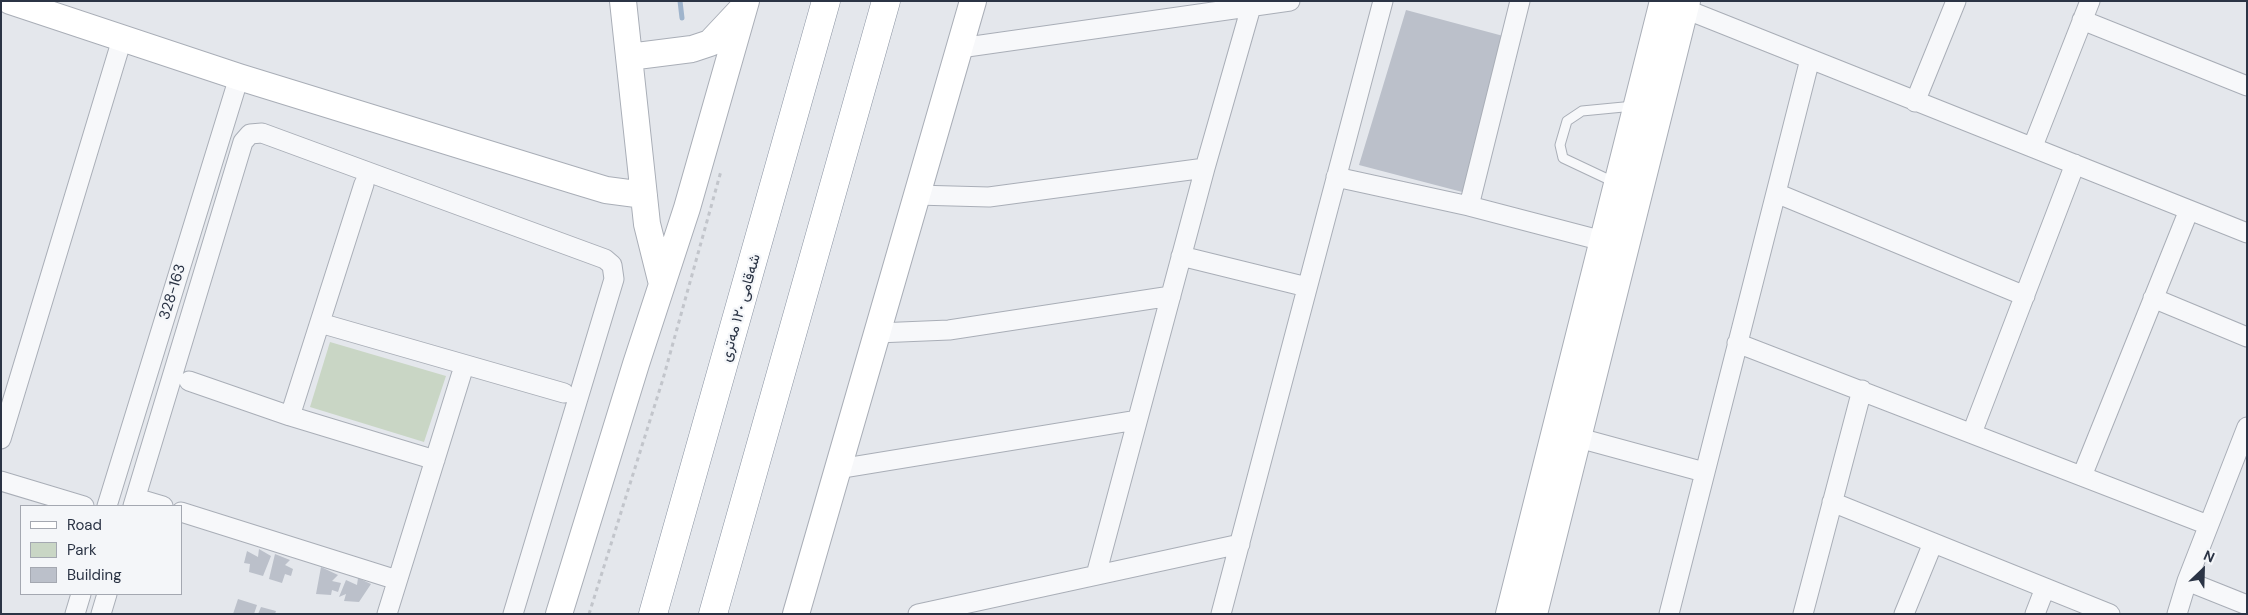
<!DOCTYPE html>
<html>
<head>
<meta charset="utf-8">
<style>
	body { margin:0 }
	#map { position:relative; width:2248px; height:615px; overflow:hidden; background:#e4e7ec; font-family:"DM Sans",sans-serif }
	canvas { display:block }
	.frame { position:absolute; inset:0; border:2px solid #2b3445; pointer-events:none }
	.legend { position:absolute; left:20px; top:505px; width:162px; height:90px; box-sizing:border-box; background:#f4f6f9; border:1px solid #a4a8b1; margin:0; padding:6px 9px; list-style:none; font-size:15px; color:#2b3445 }
	.legend li { display:flex; align-items:center; gap:10px; height:25px }
	.legend b { width:25px; border:1px solid #a4a8b1 }
	.north { position:absolute; left:2178px; top:545px; width:50px; height:50px; -webkit-text-stroke:4px #f4f6f9; paint-order:stroke; rotate:24deg; font-size:14px; font-weight:700; line-height:20px; text-align:center; color:#2b3445 }
	.north::after { content:''; display:block; margin:auto; width:18px; height:22px; background:#2b3445; clip-path:polygon(50% 0,100% 100%,50% 72%,0 100%) }
</style>
</head>
<body>
<div id="map">
<canvas width="2248" height="615"></canvas>
<div class="frame"></div>
<ul class="legend">
<li><b style="height:6px;background:#fff"></b>Road</li>
<li><b style="height:14px;background:#c9d6c5"></b>Park</li>
<li><b style="height:14px;background:#bbc0ca"></b>Building</li>
</ul>
<div class="north">N</div>
</div>
<script>
const context = document.querySelector('canvas').getContext('2d');
context.lineJoin = 'round';
function fill(path, color) { context.fillStyle = color; context.fill(path, 'evenodd'); }
const toPath = rows => new Path2D(rows.map(r => 'M' + r).join(''));
function stroke(path, color, width, dash) { context.strokeStyle = color; context.lineWidth = width; context.lineCap = dash ? 'butt' : 'round'; context.setLineDash(dash || []); context.stroke(path); }
function drawText(font, color, halo, rows, align = 'center') {
  context.font = font + ' "DM Sans",Vazirmatn,sans-serif'; context.lineWidth = 4.5; context.setLineDash([]); context.textBaseline = 'middle'; context.strokeStyle = halo; context.fillStyle = color; for (const [text, x, y, turn = 0] of rows) {
    context.save(); context.translate(x, y); context.rotate((+turn || 0) * Math.PI / 180); context.textAlign = isNaN(turn) ? turn : align; if (halo) context.strokeText(text, 0, 0); context.fillText(text, 0, 0); context.restore();
  }
}
fill(toPath([
	[330,342,446,376,424,442,310,407]
]), '#c9d6c5');
stroke(toPath([
	[680,1,682,18]
]), '#9fb4cc', 5);
fill(toPath([
	[1406,10,1507,37,1466,193,1359,165],
	[259,549,271,556,263,576,249,572,250,564,244,563,247,551,258,557],
	[275,554,290,560,285,565,293,569,291,576,285,574,282,583,269,579],
	[321,567,338,575,332,581,341,583,338,592,332,590,331,595,316,594],
	[358,578,371,584,359,602,344,601,346,594,339,597,346,580,357,585],
	[238,599,257,605,254,614,233,614],
	[261,607,276,611,275,614,258,614]
]), '#bbc0ca');
const lane = toPath([
	[1616,183,1563,158,1560,145,1567,121,1582,111,1634,106]
]);
const street = toPath([
	[1685,9,2247,233],
	[2082,20,2247,86],
	[960,48,1290,1],
	[1915,102,1956,1],
	[2033,146,2090,1],
	[1336,177,1469,206,1603,241],
	[1776,193,2025,296],
	[916,195,989,197,1205,168],
	[1469,206,1520,1],
	[1181,256,1307,287],
	[2153,298,2247,337],
	[320,323,564,393],
	[877,333,949,330,1171,296],
	[1737,343,2208,525],
	[189,381,290,416,435,460],
	[290,416,364,184],
	[1972,433,2075,164],
	[1579,438,1704,472],
	[1,439,122,39],
	[838,469,1137,420],
	[2082,476,2189,210],
	[1,481,84,506],
	[136,498,163,506],
	[1832,502,2110,614],
	[107,506,239,77],
	[133,506,243,142,250,134,262,133,605,259,612,265,614,279,513,614],
	[181,512,397,580],
	[1096,575,1205,168,1251,7],
	[2187,581,2247,605],
	[75,614,81,594],
	[101,614,107,594],
	[387,614,464,366],
	[918,614,1240,544],
	[1221,614,1383,1],
	[1669,614,1810,59],
	[1803,614,1862,390],
	[1904,614,1933,543],
	[2035,614,2045,588],
	[2177,614,2187,581,2247,427]
]);
const secondary = toPath([
	[10,1,239,77,573,180,606,190,644,195],
	[623,1,647,224,662,284],
	[629,57,692,49,710,43,740,11],
	[559,614,636,364,687,208,746,1],
	[796,614,973,1],
	[1509,614,1663,1],
	[1534,614,1687,1]
]);
const highway = toPath([
	[653,614,826,1],
	[713,614,886,1]
]);
stroke(lane, '#a9aeb7', 11);
stroke(street, '#a9aeb7', 21);
stroke(secondary, '#a9aeb7', 28);
stroke(highway, '#8b94a3', 29);
stroke(toPath([
	[589,614,663,379,721,171]
]), '#c2c5cb', 3, [4, 4]);
stroke(lane, '#f7f8fa', 9);
stroke(street, '#f7f8fa', 19);
stroke(secondary, '#fff', 26);
stroke(highway, '#fff', 28);
drawText('15px', '#2b3445', '#f4f6f9', [
	["328-163",173,292,-73],
	["شەقامی ١٢٠ مەتری",741,308,-74]
]);
</script>
</body>
</html>
